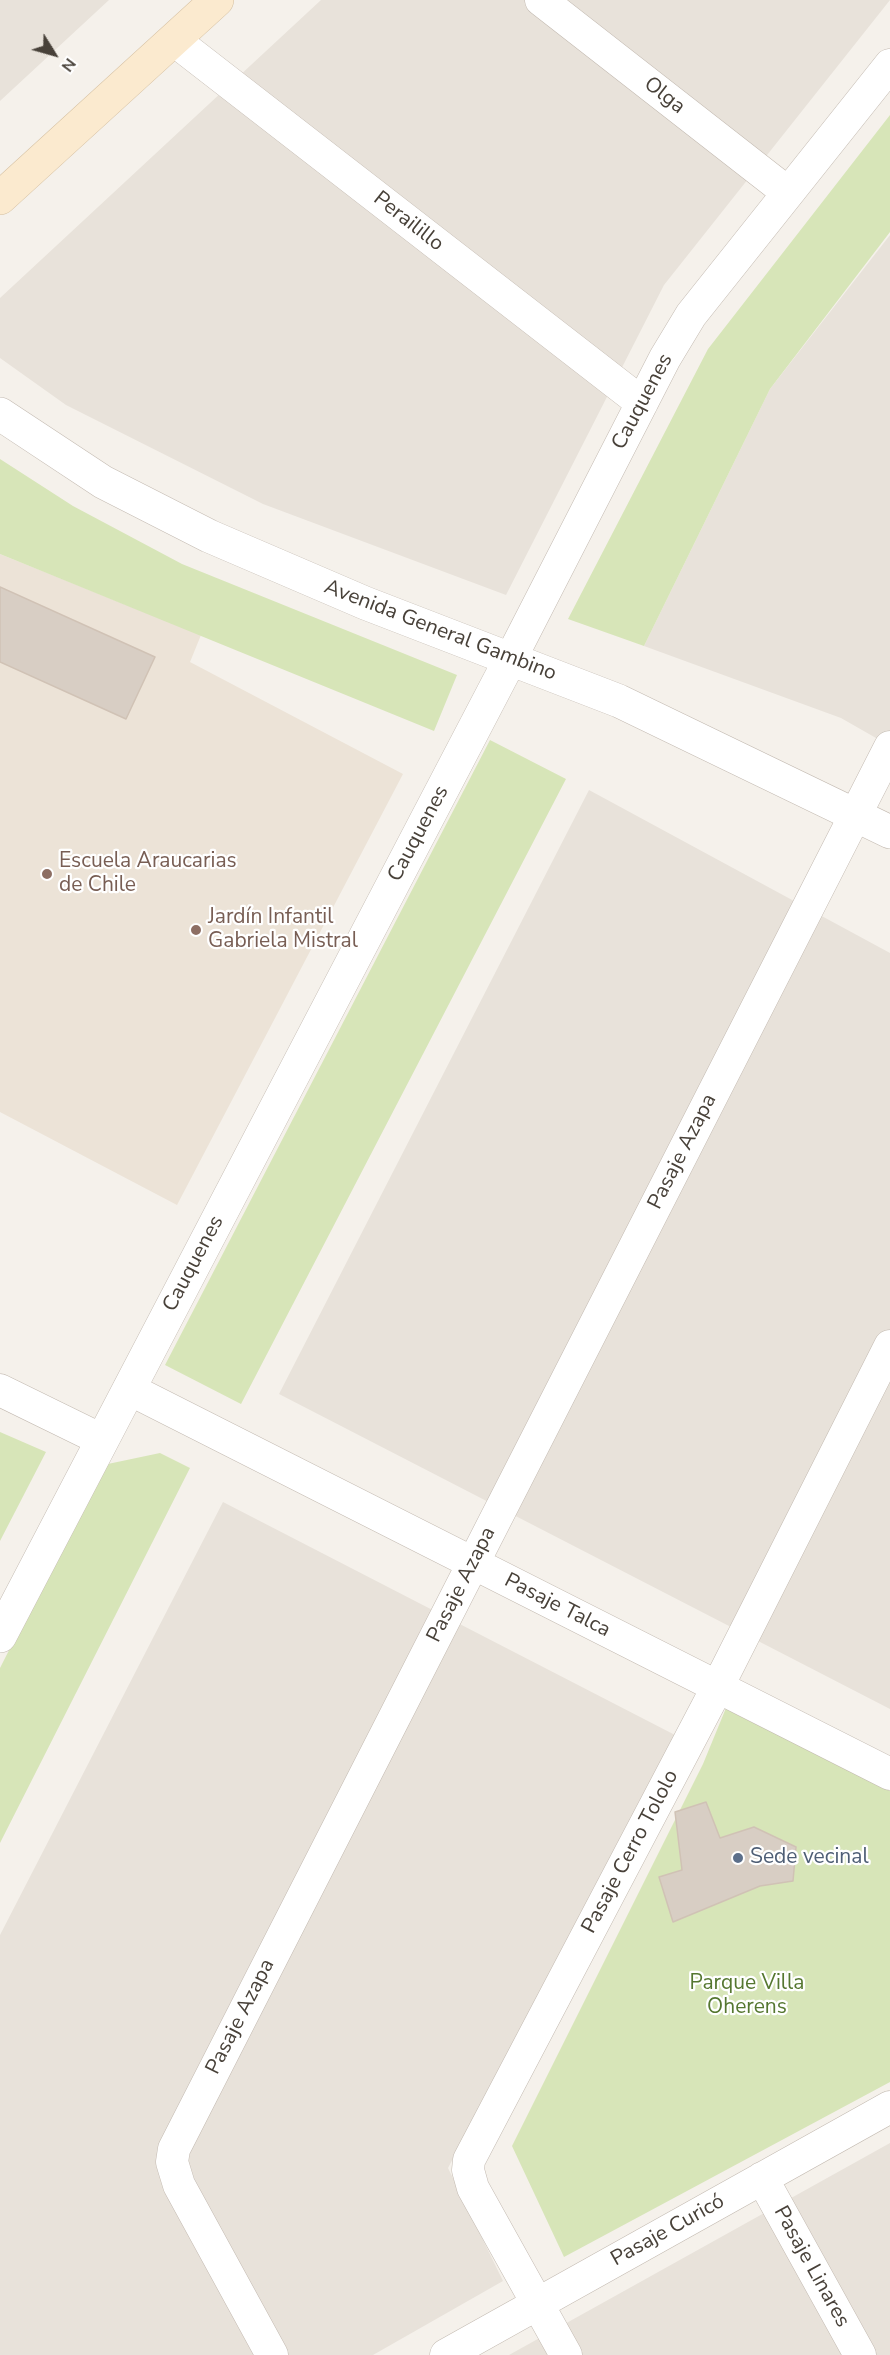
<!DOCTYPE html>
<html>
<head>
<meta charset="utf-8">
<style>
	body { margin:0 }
	#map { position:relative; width:890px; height:2355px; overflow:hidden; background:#f5f1eb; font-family:"Nunito Sans",sans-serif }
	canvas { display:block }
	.north { position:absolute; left:24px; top:24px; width:60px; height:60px; -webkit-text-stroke:4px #fff; paint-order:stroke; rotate:127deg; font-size:16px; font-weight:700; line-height:24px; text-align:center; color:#484139 }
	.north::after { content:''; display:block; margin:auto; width:21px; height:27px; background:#484139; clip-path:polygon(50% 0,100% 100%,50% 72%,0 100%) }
</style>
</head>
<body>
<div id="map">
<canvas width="890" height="2355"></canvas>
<div class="north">N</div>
</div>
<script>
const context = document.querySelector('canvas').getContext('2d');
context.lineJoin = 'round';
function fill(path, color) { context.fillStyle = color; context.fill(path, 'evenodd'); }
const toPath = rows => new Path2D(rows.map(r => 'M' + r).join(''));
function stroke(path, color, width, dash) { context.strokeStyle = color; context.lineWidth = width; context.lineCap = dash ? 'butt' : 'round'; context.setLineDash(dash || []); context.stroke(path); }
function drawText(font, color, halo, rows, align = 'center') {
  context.font = font + ' "Nunito Sans",sans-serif'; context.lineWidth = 4.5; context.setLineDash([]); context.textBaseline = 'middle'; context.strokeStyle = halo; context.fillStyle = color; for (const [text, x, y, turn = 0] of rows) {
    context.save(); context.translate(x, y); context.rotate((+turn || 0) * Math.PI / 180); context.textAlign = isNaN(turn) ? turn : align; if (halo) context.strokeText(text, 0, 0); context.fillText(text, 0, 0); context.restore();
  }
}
fill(toPath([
	[0,0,109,0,0,101],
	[321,0,890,0,664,285,506,595,263,504,66,405,0,358,0,298],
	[890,235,890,746,841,718,644,646,770,389],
	[589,790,890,953,890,1709,279,1394],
	[223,1502,675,1735,448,2168,503,2281,373,2355,0,2355,0,1935],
	[890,2143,890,2355,509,2355]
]), '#e8e2da');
fill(toPath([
	[0,554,201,635,190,662,403,774,177,1205,0,1112]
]), '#ece3d7');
fill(toPath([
	[890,115,890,232,770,389,644,646,568,619,708,349],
	[0,459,73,506,182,564,457,675,434,731,0,554],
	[490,740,566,779,241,1404,165,1365],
	[0,1432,46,1452,0,1541],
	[160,1453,190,1468,0,1843,0,1668,103,1465],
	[726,1708,890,1791,890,2082,564,2257,512,2146,703,1764]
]), '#d7e5b8');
const building = toPath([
	[0,587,155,657,126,719,0,662,0,587],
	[706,1802,720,1838,754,1827,796,1847,793,1881,760,1886,673,1922,659,1877,682,1870,675,1812,706,1802]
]);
fill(building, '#d8cec4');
stroke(building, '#d0c2b5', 1.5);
const minor = toPath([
	[541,0,787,192],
	[174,40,642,403],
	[511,658,665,358,691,315,890,65],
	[129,1389,890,1774],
	[0,1390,102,1440],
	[762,2178,860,2355],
	[272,2355,179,2185,172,2162,174,2149,890,747],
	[446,2355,890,2107],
	[566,2355,473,2188,468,2170,469,2160,717,1688,890,1346]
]);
const tertiary = toPath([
	[0,414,103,482,209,536,365,603,619,701,890,832],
	[0,1636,511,658]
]);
const secondary = toPath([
	[0,198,217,0]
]);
stroke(minor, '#c3bab1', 33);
stroke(tertiary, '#c3bab1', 34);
stroke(secondary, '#d4bfa0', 34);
stroke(minor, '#fff', 32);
stroke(tertiary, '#fff', 33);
stroke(secondary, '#fbeacf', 33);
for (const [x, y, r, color] of [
	[47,874,6,"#8d6e63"],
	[196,930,6,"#8d6e63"],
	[738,1858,6,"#5c6f8a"]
]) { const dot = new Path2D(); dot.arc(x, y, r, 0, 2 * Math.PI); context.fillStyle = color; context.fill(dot); stroke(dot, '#fff', 2); }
drawText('21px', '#484139', '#fff', [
	["Olga",664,96,38],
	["Perailillo",408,222,38],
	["Cauquenes",643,402,-62],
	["Avenida General Gambino",440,631,21],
	["Cauquenes",419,834,-62],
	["Pasaje Azapa",683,1152,-63],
	["Cauquenes",194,1264,-62],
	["Pasaje Azapa",462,1585,-63],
	["Pasaje Talca",557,1606,27],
	["Pasaje Cerro Tololo",631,1852,-62],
	["Pasaje Azapa",241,2017,-63],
	["Pasaje Curicó",668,2231,-29],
	["Pasaje Linares",811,2267,61]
]);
drawText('21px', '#785e54', '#fff', [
	["Escuela Araucarias",59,862],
	["de Chile",59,886],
	["Jardín Infantil",208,918],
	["Gabriela Mistral",208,942]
], 'left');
drawText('21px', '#4e5e75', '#fff', [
	["Sede vecinal",750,1858]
], 'left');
drawText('21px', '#557730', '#fff', [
	["Parque Villa",747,1984],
	["Oherens",747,2008]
]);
</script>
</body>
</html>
